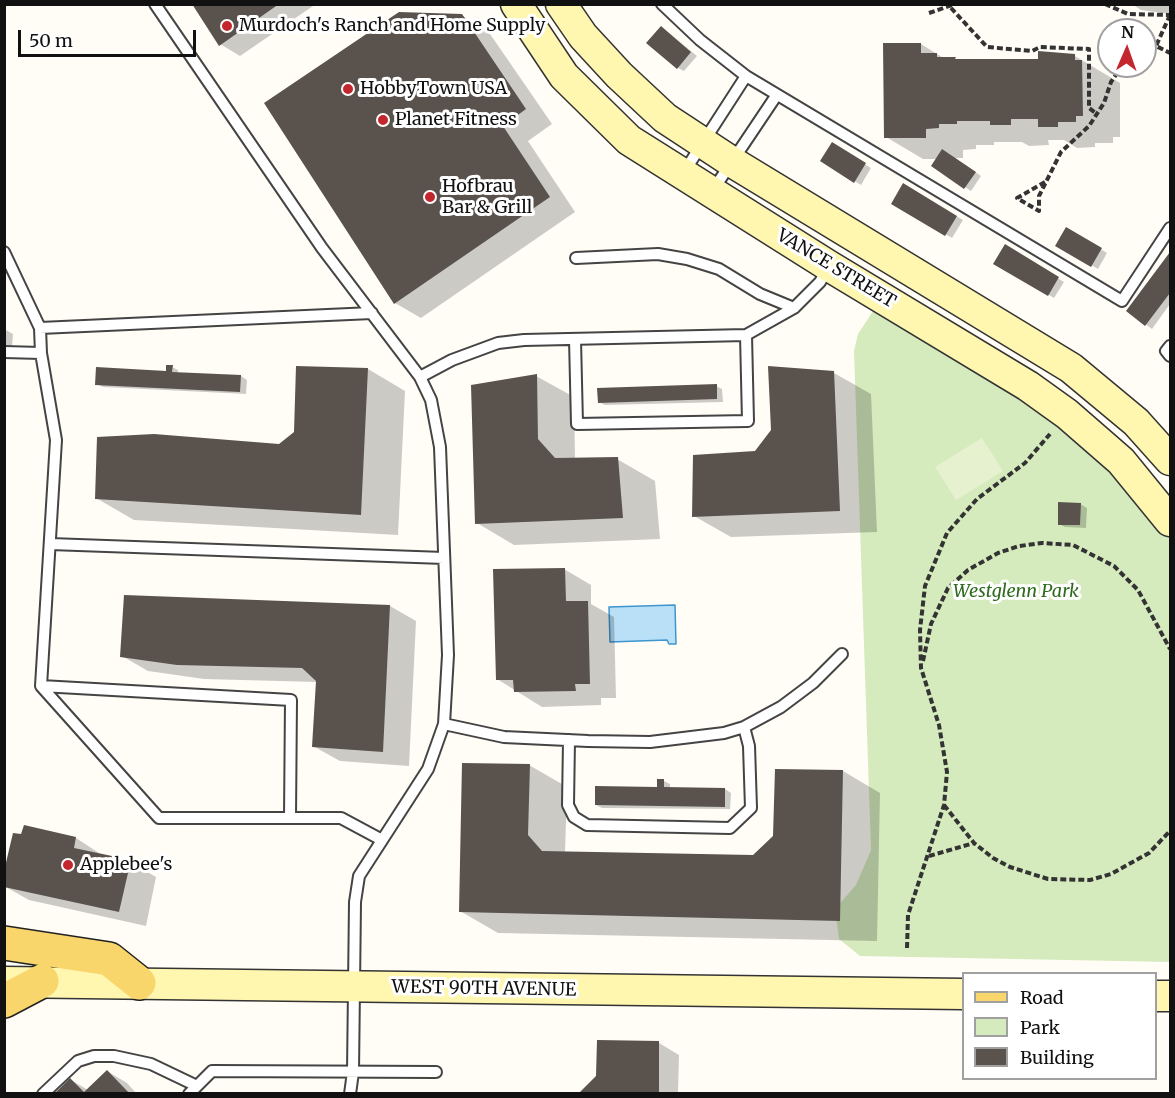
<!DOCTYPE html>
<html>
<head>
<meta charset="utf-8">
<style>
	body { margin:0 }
	#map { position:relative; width:1175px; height:1098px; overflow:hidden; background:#fffdf5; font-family:Merriweather,serif }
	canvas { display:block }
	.frame { position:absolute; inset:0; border:6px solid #111; pointer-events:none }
	.legend { position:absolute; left:962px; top:972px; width:195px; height:108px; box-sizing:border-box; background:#fff; border:2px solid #a0a0a0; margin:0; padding:8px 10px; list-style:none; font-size:18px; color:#111 }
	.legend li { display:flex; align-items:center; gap:12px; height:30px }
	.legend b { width:30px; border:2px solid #a0a0a0 }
	.north { position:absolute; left:1097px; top:18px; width:60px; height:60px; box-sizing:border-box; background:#fff; border:2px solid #a0a0a0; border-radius:50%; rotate:2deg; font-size:16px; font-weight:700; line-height:24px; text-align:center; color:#111 }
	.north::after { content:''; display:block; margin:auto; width:21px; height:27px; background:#c4262e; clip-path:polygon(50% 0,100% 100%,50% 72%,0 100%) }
	.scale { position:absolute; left:18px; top:30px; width:178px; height:27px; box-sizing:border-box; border:3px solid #111; border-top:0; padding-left:8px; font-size:18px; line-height:21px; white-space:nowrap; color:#111; -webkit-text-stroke:4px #fff; paint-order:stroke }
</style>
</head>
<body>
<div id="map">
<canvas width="1175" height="1098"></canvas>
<div class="frame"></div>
<ul class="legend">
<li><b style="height:8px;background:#f9d66b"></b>Road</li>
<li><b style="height:16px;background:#d5ebbd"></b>Park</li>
<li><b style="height:16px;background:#5a524d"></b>Building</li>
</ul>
<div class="north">N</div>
<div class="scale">50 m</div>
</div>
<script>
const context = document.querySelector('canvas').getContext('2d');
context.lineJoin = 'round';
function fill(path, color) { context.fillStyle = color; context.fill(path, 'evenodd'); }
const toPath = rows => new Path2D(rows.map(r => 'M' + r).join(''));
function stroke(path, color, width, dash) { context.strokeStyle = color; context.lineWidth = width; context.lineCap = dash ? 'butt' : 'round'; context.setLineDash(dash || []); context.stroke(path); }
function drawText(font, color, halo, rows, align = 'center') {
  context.font = font + ' Merriweather,serif'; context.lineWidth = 6; context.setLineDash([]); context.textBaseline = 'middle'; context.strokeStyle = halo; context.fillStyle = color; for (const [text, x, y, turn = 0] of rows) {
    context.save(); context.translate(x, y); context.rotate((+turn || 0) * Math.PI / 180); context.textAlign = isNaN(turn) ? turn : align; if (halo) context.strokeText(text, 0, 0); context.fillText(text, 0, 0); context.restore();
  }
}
fill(toPath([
	[875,308,1027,398,1127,484,1170,540,1170,962,860,956,839,939,835,909,856,885,871,850,854,351,858,334]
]), '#d5ebbd');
fill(toPath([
	[982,438,1003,471,956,500,935,467]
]), '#e6f2cf');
const water = toPath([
	[675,605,676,644,669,644,667,640,610,642,609,607,675,605]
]);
fill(water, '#b9e0f7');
stroke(water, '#3f96cf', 1.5);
fill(toPath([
	[193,4,316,4,240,56,220,44],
	[1132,4,1170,4,1170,14,1141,10],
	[461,15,488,31,552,124,528,141,575,212,421,318,395,303],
	[667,32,697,56,684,71,678,68],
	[921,44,942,57,960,61,1040,60,1075,56,1120,83,1120,137,1113,137,1113,143,1095,143,1095,147,1077,148,1064,140,1048,140,1049,145,1029,146,1022,142,994,142,994,145,976,145,976,149,963,150,963,158,955,158,981,176,971,191,933,166,937,159,923,159,886,137],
	[832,144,871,168,861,185,822,161],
	[904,185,963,220,952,238,893,203],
	[1067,229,1107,253,1098,269,1057,245],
	[1005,246,1064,282,1054,298,995,263],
	[1170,255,1170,304,1152,329,1128,311],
	[4,329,13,334,12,347,4,346],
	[172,367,178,370,178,373,241,376,247,380,246,394,103,387,97,384,167,372],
	[368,369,405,391,398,535,134,520,96,498,280,445],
	[834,373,871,394,877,532,731,537,694,516],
	[536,376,574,397,575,459,617,459,655,481,660,539,514,545,477,523],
	[716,386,722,389,723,402,605,405,599,402],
	[1080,504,1087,508,1086,528,1065,527,1059,524],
	[564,569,591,585,591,604,614,617,616,698,601,698,601,705,542,707,497,679],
	[125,597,390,606,416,621,409,766,340,761,313,746,317,682,204,679,148,671,122,656],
	[529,765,567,787,565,853,753,856,843,771,880,793,877,941,498,933,460,911],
	[664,781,670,784,670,789,725,789,731,793,730,809,602,808,596,805,658,788],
	[76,838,102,855,130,862,156,877,146,926,29,900,4,886],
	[659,1043,679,1055,678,1094,580,1094],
	[107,1071,127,1083,137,1094,56,1094,71,1080,88,1090]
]), '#0003');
fill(toPath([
	[192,4,279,4,219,46],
	[399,12,462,14,526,109,503,126,550,197,394,304,264,103],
	[661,26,691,52,677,69,646,43],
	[883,43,921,43,921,53,937,53,937,57,956,57,955,59,1038,59,1038,51,1075,54,1075,60,1082,60,1083,116,1076,116,1076,122,1058,122,1058,127,1038,127,1038,119,1011,119,1011,125,990,125,990,121,957,121,957,124,939,124,939,128,926,129,926,138,884,138],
	[832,142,866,163,854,183,820,161],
	[942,149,976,172,964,189,931,166],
	[903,183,957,216,945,236,891,204],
	[1066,227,1102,248,1091,267,1055,246],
	[1005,244,1059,277,1048,296,993,264],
	[1170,252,1170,293,1145,326,1126,311],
	[166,365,173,365,172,372,241,375,240,392,95,385,96,367,166,371],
	[296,366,368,368,361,515,95,499,97,437,154,434,279,444,294,432],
	[768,366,834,371,840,511,692,517,693,455,755,451,771,430],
	[537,374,538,439,555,458,618,457,623,518,475,524,471,385],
	[717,384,717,399,598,403,597,388],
	[1058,502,1081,503,1080,525,1058,525],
	[565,568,566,601,588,601,590,684,575,684,576,691,514,692,513,680,496,680,493,569],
	[124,595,390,605,383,752,312,747,316,681,302,668,177,665,120,657],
	[462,763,530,764,528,835,542,851,753,855,773,836,775,769,843,770,840,921,459,912],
	[657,779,664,779,664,787,725,788,725,807,595,805,595,786,657,787],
	[24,825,76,837,74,848,131,860,119,912,4,887,4,871,13,833,21,834],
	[597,1040,659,1041,659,1094,578,1094,596,1076],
	[107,1070,130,1094,54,1094,70,1078,84,1092]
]), '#5a524d');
const lane = toPath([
	[155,4,322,248,420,377,431,400,440,447,448,655,444,724,428,769,359,876,355,902,353,1072,350,1094],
	[662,4,700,40,746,76,1122,301,1170,228],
	[684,172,746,76],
	[713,190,776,96],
	[4,252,40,328,41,353,56,440,41,686,159,818,341,818,382,840],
	[576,258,658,254,687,259,719,269,760,294,794,308],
	[40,328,372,313],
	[575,339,577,424,748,421,746,335],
	[1170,346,1166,351,1170,356],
	[4,352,41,353],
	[420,377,452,360,498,343,524,340,746,335,794,308,820,282,828,268],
	[50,544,444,558],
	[41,686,291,700,290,817],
	[444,724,504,737,588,741,650,742,724,733,744,727,781,707,813,683,842,654],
	[569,740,568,805,574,817,587,825,730,828,751,808,749,746,744,727],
	[43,1094,78,1061,94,1056,114,1056,151,1064,197,1086],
	[189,1094,212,1071,436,1072]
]);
const secondary = toPath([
	[516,4,564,76,629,140,829,266,1028,386,1067,414,1121,461,1170,521],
	[561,4,583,36,619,75,665,118,732,162,1071,368,1136,422,1170,460],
	[4,982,964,994],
	[1156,996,1170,996]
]);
const primary = toPath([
	[4,943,109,959,139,983],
	[4,1001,42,981]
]);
stroke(lane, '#444', 14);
stroke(secondary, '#333', 33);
stroke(primary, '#222', 36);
stroke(toPath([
	[1105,4,1128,14,1170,15],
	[951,8,987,47,1032,51,1040,47,1089,49,1089,108,1097,114],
	[929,13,955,4],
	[1170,15,1156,46,1170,53],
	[1145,44,1156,46],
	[1045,182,1017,198,1039,211,1039,196,1061,152,1089,126,1104,103,1111,82,1122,66],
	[923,661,931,624,948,588,968,570,998,553,1019,546,1042,543,1073,545,1114,566,1138,590,1170,649],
	[944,805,974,843,993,858,1010,867,1048,879,1090,880,1111,874,1149,853,1170,831],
	[929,856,974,843],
	[907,948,908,915,944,805,947,772,939,725,921,668,920,630,925,586,947,533,977,499,1025,463,1050,434]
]), '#333', 4, [6, 3]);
stroke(lane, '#fff', 10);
stroke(secondary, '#fff6b0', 30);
stroke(primary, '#f9d66b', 33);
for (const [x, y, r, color] of [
	[227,26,6,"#c4262e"],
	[348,89,6,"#c4262e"],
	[383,120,6,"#c4262e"],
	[430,197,6,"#c4262e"],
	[68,865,6,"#c4262e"]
]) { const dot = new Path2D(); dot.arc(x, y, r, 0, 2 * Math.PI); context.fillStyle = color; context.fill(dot); stroke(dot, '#fff', 2); }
drawText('18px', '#111', '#fff', [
	["Murdoch's Ranch and Home Supply",239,26],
	["HobbyTown USA",360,89],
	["Planet Fitness",395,120],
	["Hofbrau",442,187],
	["Bar & Grill",442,208],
	["Applebee's",80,865]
], 'left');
drawText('18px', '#111', '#fff', [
	["VANCE STREET",836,269,31],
	["WEST 90TH AVENUE",484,989,1]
]);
drawText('italic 18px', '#2f6b1f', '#fff', [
	["Westglenn Park",1016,592]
]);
</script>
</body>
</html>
